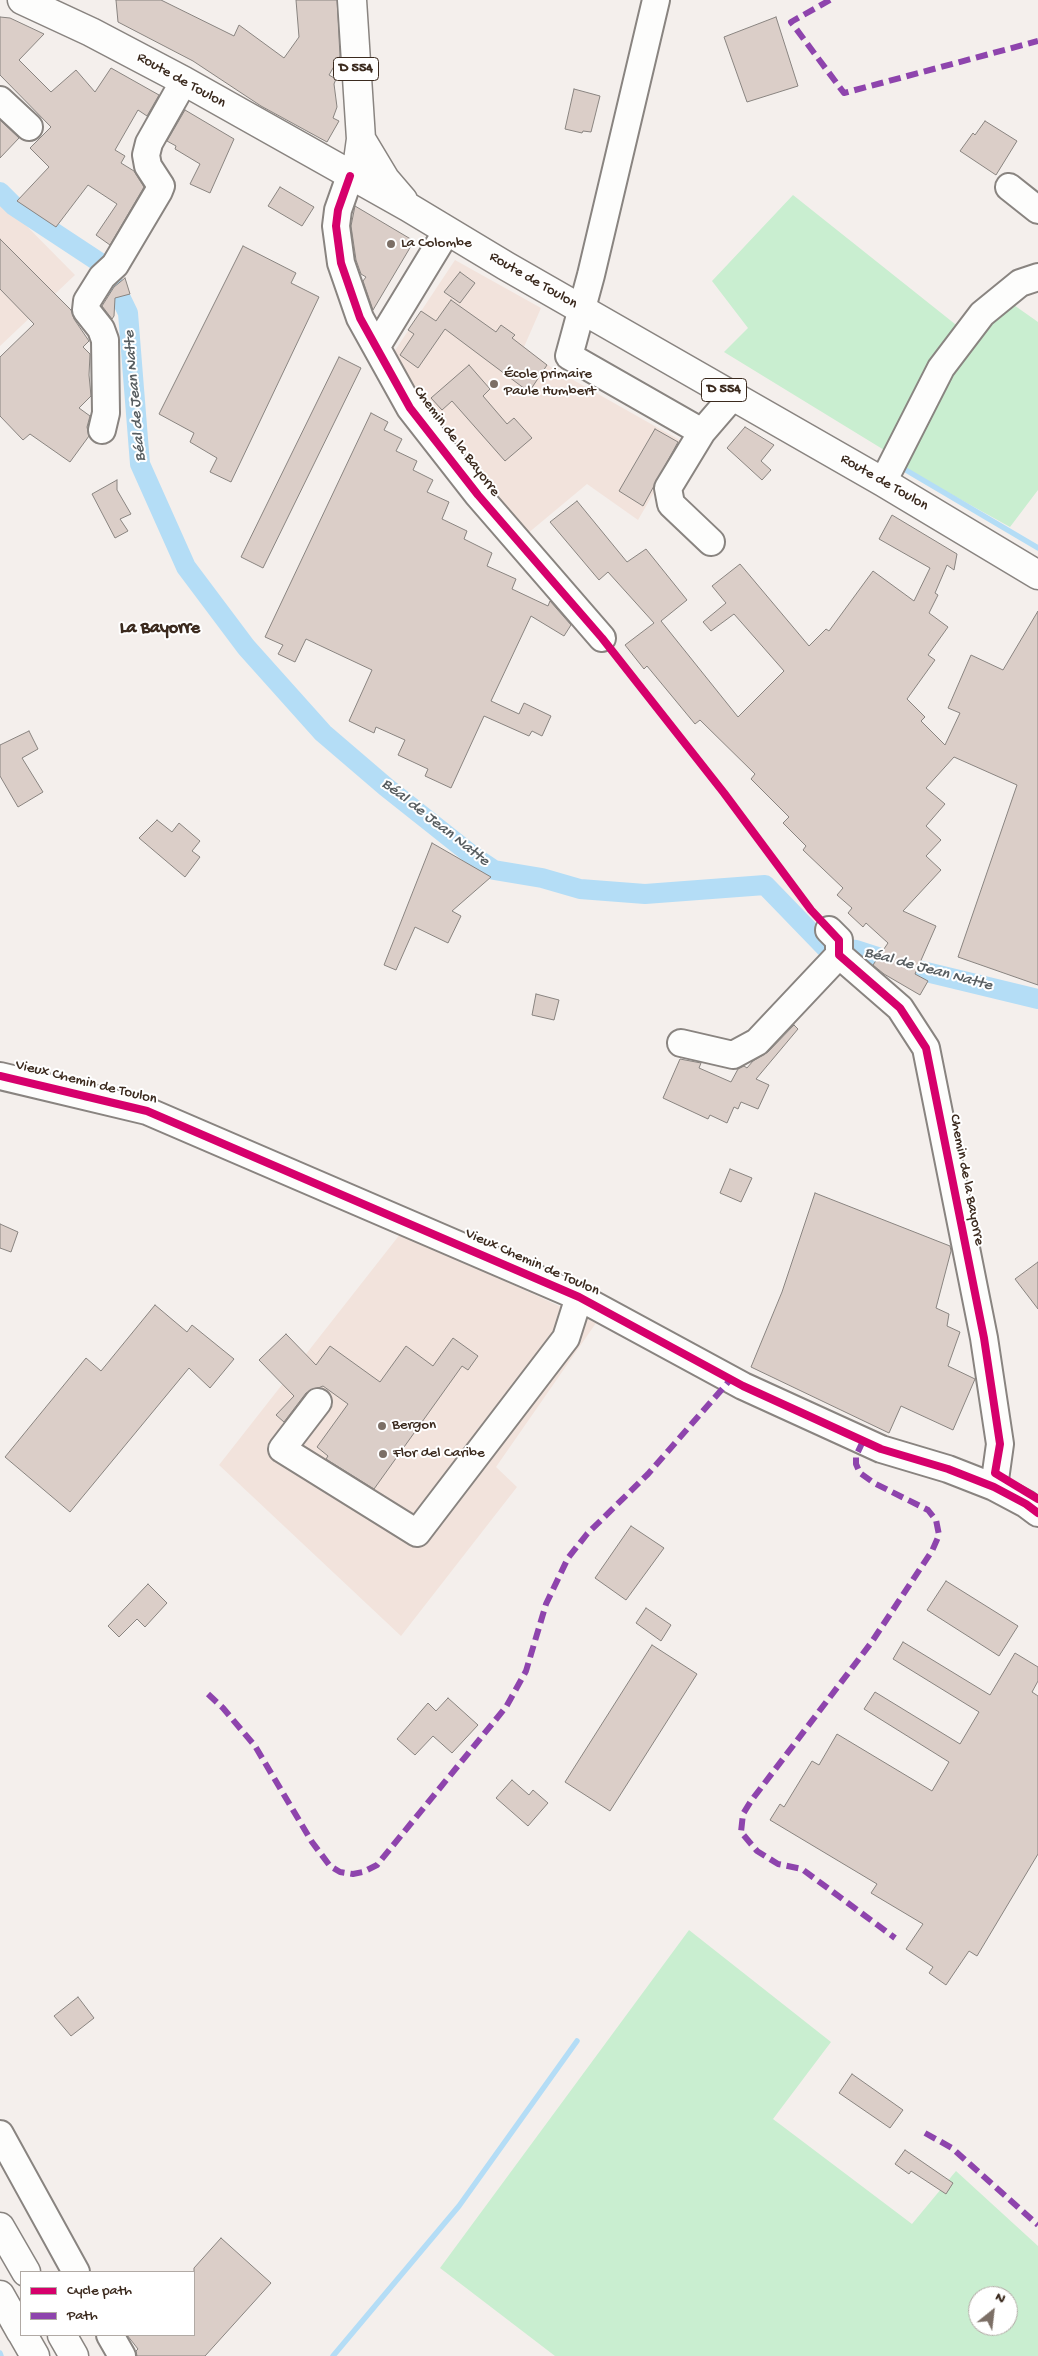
<!DOCTYPE html>
<html>
<head>
<meta charset="utf-8">
<style>
	body { margin:0 }
	#map { position:relative; width:1038px; height:2356px; overflow:hidden; background:#f4efec; font-family:"Gochi Hand",sans-serif }
	canvas { display:block }
	.legend { position:absolute; left:20px; top:2271px; width:175px; height:65px; box-sizing:border-box; background:#fff; border:1px solid #b1aaa5; margin:0; padding:6px 9px; list-style:none; font-size:15px; color:#3b2a1e }
	.legend li { display:flex; align-items:center; gap:10px; height:25px }
	.legend b { width:25px; border:1px solid #b1aaa5 }
	.north { position:absolute; left:968px; top:2286px; width:50px; height:50px; box-sizing:border-box; background:#fff; border:1px solid #b1aaa5; border-radius:50%; rotate:29deg; font-size:14px; font-weight:700; line-height:20px; text-align:center; color:#3b2a1e }
	.north::after { content:''; display:block; margin:auto; width:18px; height:22px; background:#7c6f66; clip-path:polygon(50% 0,100% 100%,50% 72%,0 100%) }
</style>
</head>
<body>
<div id="map">
<canvas width="1038" height="2356"></canvas>
<ul class="legend">
<li><b style="height:6px;background:#d6006c"></b>Cycle path</li>
<li><b style="height:6px;background:#8e44ad"></b>Path</li>
</ul>
<div class="north">N</div>
</div>
<script>
const context = document.querySelector('canvas').getContext('2d');
context.lineJoin = 'round';
function fill(path, color) { context.fillStyle = color; context.fill(path, 'evenodd'); }
const toPath = rows => new Path2D(rows.map(r => 'M' + r).join(''));
function stroke(path, color, width, dash) { context.strokeStyle = color; context.lineWidth = width; context.lineCap = dash ? 'butt' : 'round'; context.setLineDash(dash || []); context.stroke(path); }
function drawText(font, color, halo, rows, align = 'center') {
  context.font = font + ' "Gochi Hand",sans-serif'; context.lineWidth = 4; context.setLineDash([]); context.textBaseline = 'middle'; context.strokeStyle = halo; context.fillStyle = color; for (const [text, x, y, turn = 0] of rows) {
    context.save(); context.translate(x, y); context.rotate((+turn || 0) * Math.PI / 180); context.textAlign = isNaN(turn) ? turn : align; if (halo) context.strokeText(text, 0, 0); context.fillText(text, 0, 0); context.restore();
  }
}
fill(toPath([
	[0,199,75,275,0,346],
	[455,260,541,308,524,347,552,368,683,442,638,520,587,484,527,534,429,418,392,355],
	[401,1233,596,1323,496,1467,517,1487,401,1636,219,1465]
]), '#f2e3dc');
fill(toPath([
	[793,195,960,328,889,453,724,352,748,328,712,281],
	[1011,303,1038,322,1038,490,1010,527,902,467,934,392,960,367,980,333],
	[689,1930,831,2042,773,2119,912,2224,956,2171,1038,2246,1038,2356,555,2356,440,2268],
	[978,2296,1008,2296,1008,2326,978,2326]
]), '#c9eed0');
stroke(toPath([
	[899,466,1038,548],
	[0,2353,1,2356],
	[333,2356,459,2206,577,2041]
]), '#b4ddf6', 5.5);
stroke(toPath([
	[0,192,14,206,102,264],
	[115,286,128,313,140,464,186,567,246,647,323,733,386,787,473,856,494,870,542,878,580,889,645,894,765,885,825,947,856,950,918,970,1038,999]
]), '#b4ddf6', 20);
const building = toPath([
	[116,0,161,0,234,36,239,25,284,58,299,37,296,0,337,0,340,56,329,75,336,79,334,84,337,107,333,118,339,121,327,142,261,106,193,61,118,22,116,0],
	[0,17,10,18,44,34,19,60,51,92,76,70,95,92,111,68,159,95,147,116,138,110,115,150,125,156,121,163,134,171,144,187,110,245,96,235,117,204,88,185,56,227,17,201,49,167,30,148,51,127,0,75,0,17],
	[776,17,798,86,747,102,724,37,776,17],
	[574,89,600,96,591,132,583,131,582,133,565,129,574,89],
	[185,110,234,139,210,193,190,184,200,164,175,149,176,146,167,141,185,110],
	[0,120,19,138,0,158,0,120],
	[985,121,1017,141,996,175,960,151,973,133,975,135,985,121],
	[280,187,314,207,302,226,268,206,280,187],
	[355,206,414,241,373,310,363,281,366,277,361,274,356,260,351,226,355,206],
	[0,239,71,310,74,319,89,341,83,347,90,354,89,375,91,396,79,408,90,416,87,427,89,436,70,462,30,434,23,440,0,416,0,357,34,324,0,289,0,239],
	[243,246,296,273,291,283,319,297,231,482,210,472,217,458,190,442,194,433,159,414,243,246],
	[460,272,475,283,460,303,444,292,460,272],
	[125,278,130,294,115,298,114,316,112,319,102,306,114,287,125,278],
	[451,300,496,332,501,325,515,335,512,338,547,365,529,392,445,329,418,368,400,355,414,334,408,330,421,311,436,321,451,300],
	[339,357,361,368,263,568,241,557,339,357],
	[469,365,490,389,483,396,507,424,514,418,532,438,505,461,452,401,442,410,431,398,469,365],
	[371,413,388,422,384,430,402,439,396,451,417,461,413,470,433,480,427,492,449,502,442,519,467,531,464,539,492,553,487,566,516,579,512,589,548,606,550,601,571,625,564,636,531,616,491,701,519,714,524,703,551,716,542,736,532,731,529,736,484,716,451,788,425,776,428,769,398,755,405,740,376,727,374,733,349,721,372,670,306,639,295,662,278,654,283,645,265,637,371,413],
	[745,427,774,445,761,461,771,470,762,480,727,448,745,427],
	[655,429,678,442,643,506,619,491,655,429],
	[117,480,117,490,131,514,120,519,128,531,115,538,92,494,117,480],
	[577,501,627,562,646,549,687,600,661,621,738,717,784,671,734,614,711,631,703,622,726,603,712,586,740,564,809,646,826,629,829,631,873,571,914,601,930,568,879,539,892,515,957,554,954,570,947,565,935,593,938,595,929,613,948,627,928,655,935,660,907,699,925,717,921,721,945,745,960,713,948,708,971,655,1003,670,1038,611,1038,985,958,957,1017,785,954,757,926,788,945,804,926,826,941,840,926,856,941,870,903,911,936,926,915,974,928,981,920,995,884,974,873,965,888,943,866,923,863,927,848,913,852,908,837,895,843,888,803,850,806,846,783,823,789,817,751,779,755,774,700,720,695,724,647,666,644,669,625,645,654,623,608,572,599,580,550,522,577,501],
	[29,731,38,749,22,758,43,792,18,807,0,776,0,745,29,731],
	[157,820,172,832,179,823,200,841,192,851,200,857,185,877,139,838,157,820],
	[432,843,491,877,452,911,461,916,448,943,415,927,396,970,384,965,432,843],
	[536,994,559,1000,554,1020,532,1015,536,994],
	[794,1025,798,1029,756,1079,769,1085,758,1109,741,1102,738,1109,734,1107,727,1123,710,1115,708,1119,663,1098,680,1059,701,1063,699,1068,731,1082,738,1069,744,1066,747,1068,753,1061,768,1052,794,1025],
	[730,1169,752,1178,741,1202,720,1193,730,1169],
	[815,1193,950,1246,951,1251,936,1308,949,1314,947,1326,960,1332,948,1366,975,1379,953,1430,901,1406,889,1433,751,1367,782,1292,815,1193],
	[0,1224,18,1232,11,1252,0,1248,0,1224],
	[1038,1262,1038,1309,1015,1279,1038,1262],
	[155,1305,187,1332,192,1325,234,1359,210,1388,189,1368,70,1512,5,1457,86,1358,101,1371,155,1305],
	[286,1334,316,1365,330,1346,380,1382,406,1346,433,1366,453,1338,478,1356,468,1370,462,1366,374,1489,326,1459,328,1456,317,1447,348,1404,323,1386,306,1393,284,1422,276,1415,294,1396,259,1360,286,1334],
	[631,1526,664,1548,626,1600,595,1578,631,1526],
	[946,1581,1018,1626,999,1656,927,1610,946,1581],
	[148,1584,167,1603,145,1627,137,1619,119,1637,108,1626,148,1584],
	[646,1608,671,1625,661,1641,636,1623,646,1608],
	[903,1642,990,1695,1015,1653,1038,1667,1038,1681,1032,1692,1038,1696,1038,1854,977,1956,969,1951,946,1985,929,1973,933,1967,906,1949,923,1924,871,1893,877,1884,770,1820,780,1804,784,1807,812,1761,819,1765,837,1734,932,1791,949,1762,864,1709,875,1692,960,1744,979,1712,893,1659,903,1642],
	[652,1645,697,1674,610,1811,565,1782,652,1645],
	[448,1698,478,1725,452,1753,433,1736,415,1755,397,1739,428,1703,436,1711,448,1698],
	[512,1780,529,1795,533,1790,548,1803,528,1826,496,1798,512,1780],
	[78,1997,94,2018,71,2036,54,2016,78,1997],
	[852,2074,903,2110,890,2128,839,2093,852,2074],
	[905,2150,953,2183,946,2194,911,2171,909,2174,895,2164,905,2150],
	[221,2238,271,2283,205,2356,137,2356,136,2351,138,2349,127,2335,194,2335,194,2268,221,2238]
]);
fill(building, '#dbcec8');
stroke(building, '#898480', 1);
const minor = toPath([
	[656,0,591,275,569,356,702,432],
	[0,100,29,127],
	[350,176,338,210,336,226,341,263,360,318,410,408,478,495,602,638],
	[1009,187,1038,210],
	[377,346,447,231],
	[102,430,106,413,105,340,101,329,86,310,87,301,102,277,115,265,159,191,161,186,148,166,146,155,149,143,184,81],
	[883,482,941,368,982,314,1020,283,1038,277],
	[711,542,671,504,668,488,702,432,733,396],
	[829,930,839,940,839,955,900,1008,926,1048,984,1338,1000,1444,994,1487],
	[681,1043,733,1055,757,1042,839,955],
	[0,1076,147,1111,579,1297,743,1386,881,1449,948,1469,994,1487,1026,1504,1038,1513],
	[318,1402,282,1449,417,1533,566,1338,579,1297],
	[0,2134,76,2272],
	[110,2335,122,2356]
]);
const major = toPath([
	[22,0,91,32,184,81,408,207,506,266,883,482,1038,575],
	[361,139,385,179,403,200],
	[350,176,358,161,361,139,352,0]
]);
const highway = toPath([
	[0,2227,26,2272],
	[0,2295,21,2332],
	[23,2335,35,2356],
	[62,2335,74,2356]
]);
stroke(minor, '#898480', 30);
stroke(major, '#898480', 31);
stroke(highway, '#898480', 31);
stroke(minor, '#fdfdfc', 26);
stroke(major, '#fdfdfc', 28);
stroke(highway, '#fdfdfc', 28);
stroke(toPath([
	[830,0,791,22,844,93,1038,41],
	[863,1441,856,1456,856,1464,860,1473,874,1483,928,1510,936,1520,939,1535,932,1551,871,1643,751,1801,743,1814,741,1832,757,1851,778,1864,802,1869,895,1938],
	[208,1694,223,1708,255,1746,312,1842,330,1866,340,1872,353,1874,363,1872,377,1865,506,1707,526,1671,546,1604,568,1558,587,1534,648,1474,730,1380],
	[925,2133,952,2148,1038,2225]
]), '#8e44ad', 6, [12, 6]);
stroke(toPath([
	[350,176,338,210,336,226,341,263,360,318,410,408,478,495,602,638,724,793,811,910,839,940,839,955,900,1008,926,1048,984,1338,1000,1444,995,1473,1038,1499],
	[0,1076,147,1111,579,1297,743,1386,881,1449,948,1469,994,1487,1026,1504,1038,1513]
]), '#d6006c', 8);
for (const [x, y, r, color] of [
	[391,244,5,"#7c6f66"],
	[494,384,5,"#7c6f66"],
	[382,1426,5,"#7c6f66"],
	[383,1454,5,"#7c6f66"]
]) { const dot = new Path2D(); dot.arc(x, y, r, 0, 2 * Math.PI); context.fillStyle = color; context.fill(dot); stroke(dot, '#fff', 2); }
for (const [x, y, w] of [
	[356,69,45],
	[724,390,45]
]) { const box = new Path2D(); box.roundRect(x - w / 2, y - 11.5, w, 23, 4); context.fillStyle = '#fff'; context.fill(box); stroke(box, '#3b2a1e', 1); }
drawText('bold 14px', '#3b2a1e', null, [
	["D 554",356,69],
	["D 554",724,390]
]);
drawText('15px', '#3b2a1e', '#fff', [
	["Route de Toulon",181,81,29],
	["Route de Toulon",533,281,30],
	["Chemin de la Bayorre",456,442,53],
	["Route de Toulon",884,483,30],
	["Vieux Chemin de Toulon",86,1083,14],
	["Chemin de la Bayorre",966,1180,79],
	["Vieux Chemin de Toulon",532,1263,24]
]);
drawText('15px', '#3b2a1e', '#fff', [
	["La Colombe",401,244],
	["École primaire",504,375],
	["Paule Humbert",504,392],
	["Bergon",392,1426],
	["Flor del Caribe",393,1454]
], 'left');
drawText('italic 16px', '#575d60', '#fff', [
	["Béal de Jean Natte",136,396,-95],
	["Béal de Jean Natte",435,823,38],
	["Béal de Jean Natte",928,970,15]
]);
drawText('bold 18px', '#3b2a1e', '#fff', [
	["La Bayorre",160,629]
]);
</script>
</body>
</html>
